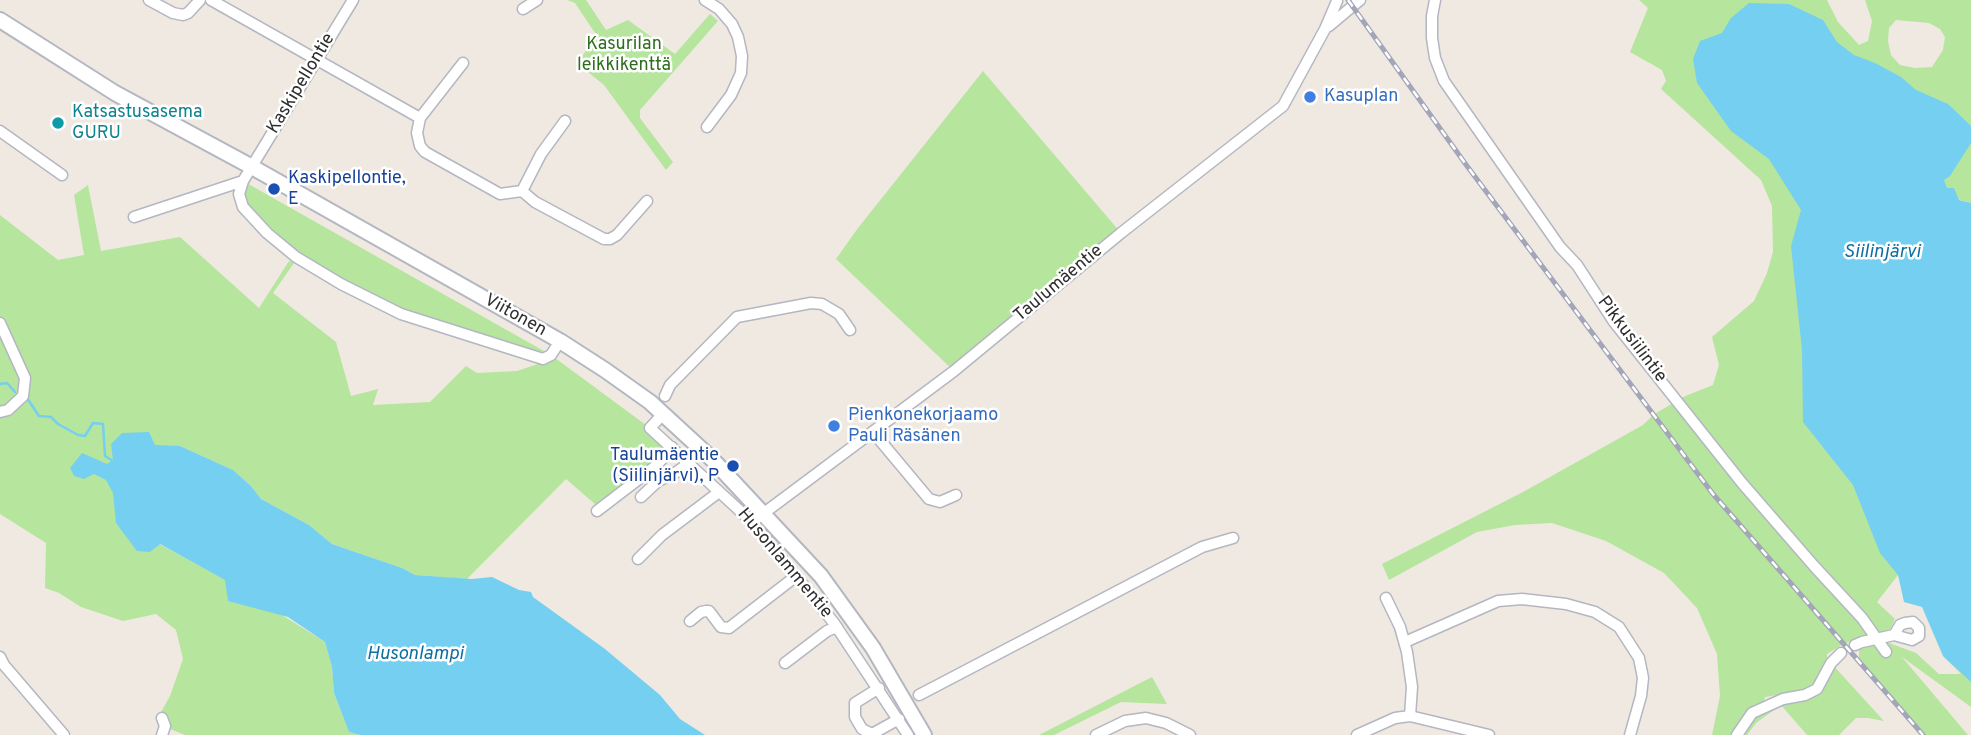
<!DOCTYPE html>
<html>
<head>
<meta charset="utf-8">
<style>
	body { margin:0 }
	canvas { display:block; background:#efe9e1 }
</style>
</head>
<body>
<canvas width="1971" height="735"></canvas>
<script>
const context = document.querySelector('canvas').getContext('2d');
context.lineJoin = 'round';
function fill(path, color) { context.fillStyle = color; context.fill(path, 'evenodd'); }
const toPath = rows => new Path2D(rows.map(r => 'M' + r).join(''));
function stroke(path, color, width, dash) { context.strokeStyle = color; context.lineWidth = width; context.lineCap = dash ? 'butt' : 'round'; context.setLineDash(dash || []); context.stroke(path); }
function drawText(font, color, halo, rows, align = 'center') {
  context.font = font + ' Overpass,sans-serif'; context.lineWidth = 5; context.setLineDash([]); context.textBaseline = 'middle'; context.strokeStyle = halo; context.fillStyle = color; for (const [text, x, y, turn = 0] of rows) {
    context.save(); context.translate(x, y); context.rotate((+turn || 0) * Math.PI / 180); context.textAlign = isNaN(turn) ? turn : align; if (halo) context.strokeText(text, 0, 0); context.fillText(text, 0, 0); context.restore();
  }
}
fill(toPath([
	[567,0,586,0,606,30,628,20,675,54,710,14,718,21,640,110,640,118,673,162,666,170,604,85,577,63,597,36,575,3],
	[1639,0,1827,0,1838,22,1859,45,1868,41,1872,21,1865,0,1971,0,1971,203,1940,194,1930,587,1898,575,1877,602,1895,619,1890,629,1843,644,1827,654,1827,665,1814,685,1802,691,1765,697,1763,707,1817,689,1831,663,1884,721,1868,718,1856,718,1839,735,1807,735,1781,705,1756,723,1747,735,1712,735,1720,696,1717,654,1697,608,1664,573,1606,541,1552,523,1515,525,1477,532,1389,580,1382,564,1523,492,1643,425,1653,415,1683,397,1713,385,1719,365,1712,337,1754,301,1767,273,1773,252,1772,206,1761,180,1661,89,1666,81,1662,70,1630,52,1648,8],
	[1896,20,1929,23,1940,29,1945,37,1943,50,1932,67,1915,68,1900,65,1891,55,1888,41,1889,28],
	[983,71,1121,233,954,371,836,259,858,228],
	[243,181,551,355,650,428,672,447,673,458,603,511,566,479,467,579,415,575,402,568,332,544,309,525,261,499,251,486,233,470,180,446,150,552,159,544,226,580,325,642,332,667,334,693,349,732,360,735,185,735,160,725,156,721,170,696,183,659,176,630,156,614,123,621,81,607,59,593,45,588,46,543,0,514,0,215,58,260,84,255,74,195,88,185,101,251,180,237,259,308,289,261,294,263,273,293,336,342,351,396,378,389,373,405,430,402,466,366,477,373,517,371,538,364,543,360,401,314,312,268,243,207],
	[1884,641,1916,653,1939,674,1961,674,1943,656,1962,644,1971,642,1971,707,1902,657,1968,735,1922,735,1859,662,1859,650],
	[1152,677,1167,704,1121,702,1054,735,1039,735]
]), '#b6e59e');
fill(toPath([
	[1749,3,1789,4,1823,20,1837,42,1854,55,1875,63,1901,77,1916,90,1948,104,1971,126,1971,143,1950,176,1944,180,1947,188,1954,188,1959,200,1971,203,1971,682,1943,656,1922,607,1904,602,1898,575,1880,553,1853,485,1803,422,1802,350,1791,246,1801,210,1769,159,1731,131,1697,83,1693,59,1700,41,1722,33,1731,18],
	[149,432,155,445,180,446,233,470,251,486,261,499,309,525,332,544,402,568,415,575,472,579,492,577,519,590,531,592,533,597,605,649,660,695,680,719,705,735,360,735,349,732,334,693,332,667,325,642,288,617,228,601,225,580,160,544,150,552,137,551,116,523,113,493,106,480,94,474,84,479,74,476,70,468,82,453,107,464,113,460,111,444,122,433]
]), '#75cff0');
stroke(toPath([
	[0,384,7,383,15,392],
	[27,398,39,416,51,417,58,424,78,435,85,436,93,423,103,424,105,456,113,461]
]), '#75cff0', 2.5);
const street = toPath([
	[149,0,173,13,183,15,188,13,200,0],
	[211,0,420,118,417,133,420,146,425,152,500,194,522,191,541,154,565,121],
	[353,0,243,181,239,194,243,207,267,233,296,257,341,284,401,314,543,359,551,355,560,341],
	[705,0,719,9,732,24,738,37,742,56,741,73,731,95,707,127],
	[1435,0,1432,16,1432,38,1435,58,1444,81,1560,247,1577,265,1614,322,1742,483,1814,566,1862,618,1886,652],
	[523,9,537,0],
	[1329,26,1360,0],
	[420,118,463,63],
	[0,131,62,175],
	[522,191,535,202,604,239,610,239,617,235,647,201],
	[134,217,243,181],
	[0,323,25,378,23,396,8,410,0,412],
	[665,396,670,385,737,317,811,303,822,304,839,314,850,330],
	[663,414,650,428,752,522,834,623,908,735],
	[873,432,929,499,940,502,956,495],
	[641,497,658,481,675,473,689,463],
	[597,511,657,465,672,447],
	[752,522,954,371,1121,233,1283,106,1325,29,1337,1],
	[638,559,662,535,719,492],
	[1386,598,1400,627,1407,652,1412,687,1410,716],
	[690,621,701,612,706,611,709,611,721,627,729,628,795,577],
	[1405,642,1498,601,1522,599,1566,604,1595,612,1619,627,1639,658,1643,678,1641,696,1630,735],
	[1855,645,1862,642,1894,635,1912,640,1919,636,1919,628,1913,622,1905,623,1900,625,1894,635],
	[0,657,4,665,64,735],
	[785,663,827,631,837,627],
	[879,688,855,703,855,717,862,729,872,734,899,719],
	[919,695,1202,547,1233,538],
	[162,735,165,726,162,718],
	[1096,735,1125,721,1146,718,1166,723,1190,735],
	[1357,735,1395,718,1410,716,1489,735],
	[1737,735,1752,713,1783,699,1805,695,1817,689,1831,663,1841,653]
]);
const secondary = toPath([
	[0,20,115,93,252,167,560,341,605,370,650,402,712,459,821,576,873,648,924,735]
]);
stroke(street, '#b4b7c1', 13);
stroke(secondary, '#b4b7c1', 18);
stroke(street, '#fff', 10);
stroke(secondary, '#fff', 14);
const rail = toPath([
	[1348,0,1467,166,1713,494,1923,735]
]);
stroke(rail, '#a3a6b8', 5);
stroke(rail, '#fff', 2.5, [8]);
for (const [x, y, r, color] of [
	[1310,97,7,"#3f7fe0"],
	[58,123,7,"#0f9aa8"],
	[274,189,7,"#1a4fb4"],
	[834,426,7,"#3f7fe0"],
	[733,466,7,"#1a4fb4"]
]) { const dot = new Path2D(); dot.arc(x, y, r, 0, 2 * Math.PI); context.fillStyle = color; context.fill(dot); stroke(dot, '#fff', 2.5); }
drawText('18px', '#2c6e1b', '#fff', [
	["Kasurilan",624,45],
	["leikkikenttä",624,66]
]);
drawText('18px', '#2e2e2e', '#fff', [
	["Kaskipellontie",302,84,-59],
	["Taulumäentie",1059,284,-40],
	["Viitonen",515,316,29],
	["Pikkusiilintie",1631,340,53],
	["Husonlammentie",784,564,50]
]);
drawText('18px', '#366cbe', '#fff', [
	["Kasuplan",1324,97],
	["Pienkonekorjaamo",848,416],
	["Pauli Räsänen",848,437]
], 'left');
drawText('18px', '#0d838f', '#fff', [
	["Katsastusasema",72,113],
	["GURU",72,134]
], 'left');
drawText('18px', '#164399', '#fff', [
	["Kaskipellontie,",288,179],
	["E",288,200],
	["Taulumäentie",719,456,"right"],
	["(Siilinjärvi), P",719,477,"right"]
], 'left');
drawText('italic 19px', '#0d6fa3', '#fff', [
	["Siilinjärvi",1882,253],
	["Husonlampi",415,655]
]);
</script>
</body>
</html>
